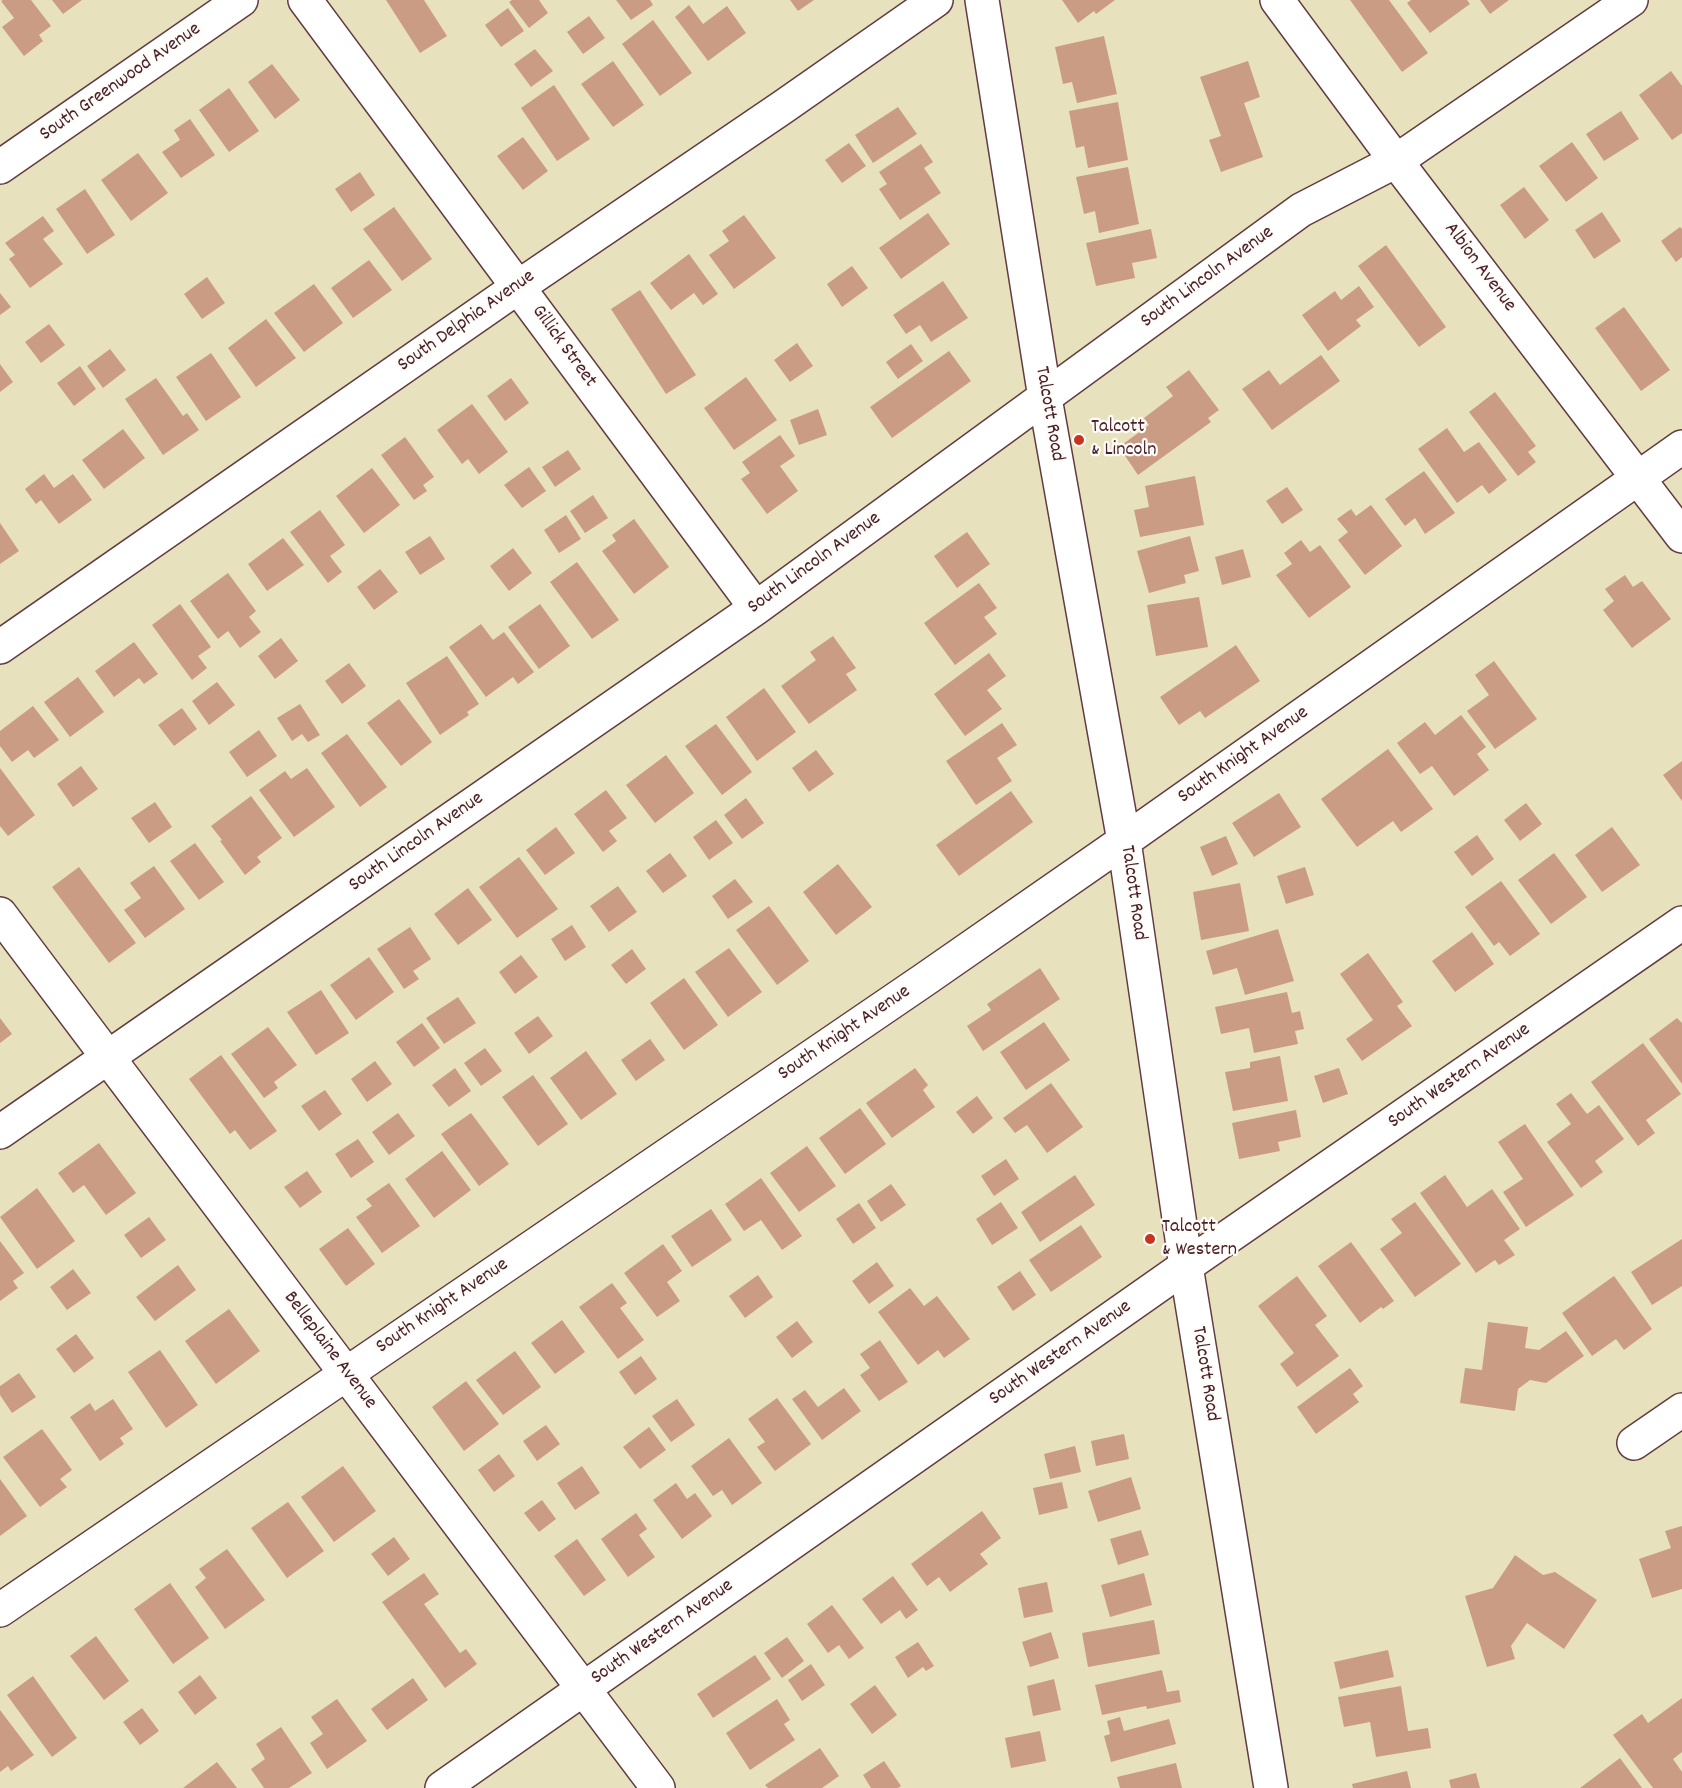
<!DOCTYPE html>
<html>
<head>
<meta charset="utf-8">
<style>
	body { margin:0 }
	canvas { display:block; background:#e8e1bd }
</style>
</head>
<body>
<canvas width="1682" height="1788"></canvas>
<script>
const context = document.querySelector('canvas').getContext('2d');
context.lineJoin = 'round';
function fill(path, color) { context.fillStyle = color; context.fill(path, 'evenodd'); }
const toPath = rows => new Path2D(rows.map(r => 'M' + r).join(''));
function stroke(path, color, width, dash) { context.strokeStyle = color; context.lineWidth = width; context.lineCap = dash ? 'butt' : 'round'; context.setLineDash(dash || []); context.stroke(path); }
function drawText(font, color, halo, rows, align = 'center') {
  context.font = font + ' Dekko,sans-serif'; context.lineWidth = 4.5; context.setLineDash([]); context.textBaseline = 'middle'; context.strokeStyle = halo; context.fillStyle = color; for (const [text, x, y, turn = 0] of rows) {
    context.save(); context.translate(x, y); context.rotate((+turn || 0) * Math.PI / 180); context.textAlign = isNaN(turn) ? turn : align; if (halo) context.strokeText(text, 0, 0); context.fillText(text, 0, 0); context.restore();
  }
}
fill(toPath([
	[3,0,31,0,51,26,39,35,43,41,24,56,2,27,14,18,1,1],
	[52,0,82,0,63,14],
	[386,0,424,0,447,36,420,53],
	[512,0,539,0,548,13,529,28,509,2],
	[616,0,650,0,653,5,631,20],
	[790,0,814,0,798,11],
	[1062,0,1115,0,1096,14,1094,11,1078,23],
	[1350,0,1389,0,1428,53,1402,72],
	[1411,0,1467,0,1470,4,1430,33,1407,3],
	[1480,0,1509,0,1490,14],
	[689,5,703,24,727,6,746,33,708,61,675,17],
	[508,8,524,31,501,47,485,25],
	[589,16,605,38,583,54,567,32],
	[653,20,692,73,660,96,622,44],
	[1104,36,1117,94,1077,103,1072,82,1063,84,1055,47],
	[535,49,553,71,531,87,514,64],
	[613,61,644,105,613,127,581,84],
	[1248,61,1260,97,1244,103,1263,157,1221,172,1209,140,1221,136,1200,77],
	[272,64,300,100,275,119,248,82],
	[1671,71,1682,86,1682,133,1672,140,1639,95],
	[554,85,590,139,557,161,521,108],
	[229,88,259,131,229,152,199,110],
	[1118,102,1128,160,1088,168,1084,146,1076,148,1069,111],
	[898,107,917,134,873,163,855,135],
	[1621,111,1639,139,1604,161,1586,134],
	[190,119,215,155,181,178,162,152,180,140,174,130],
	[523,137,548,171,523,190,497,156],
	[1572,142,1598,178,1566,202,1539,166],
	[849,143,866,166,842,183,825,160],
	[921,144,933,162,924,168,941,193,900,220,879,189,887,184,879,172],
	[138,153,168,193,131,221,101,180],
	[1128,167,1139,224,1099,233,1095,211,1084,214,1076,177],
	[360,172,375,195,351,212,335,189],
	[1524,187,1549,220,1525,239,1500,205],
	[85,189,115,235,87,254,56,209],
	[394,207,432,259,402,281,363,229],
	[1602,212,1621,241,1594,259,1575,230],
	[928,213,950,244,901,279,879,248],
	[744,215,776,258,734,289,709,255,729,241,722,231],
	[43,216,54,231,43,239,63,264,30,288,9,259,15,255,5,243],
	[1680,227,1682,229,1682,257,1676,262,1661,241],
	[1151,229,1157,258,1132,263,1135,278,1096,286,1086,243],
	[1386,245,1446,327,1419,347,1358,266],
	[689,254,718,294,703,305,694,293,671,310,650,283],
	[369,260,392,290,353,318,331,288],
	[852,266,868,288,842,307,827,284],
	[207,277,225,303,202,319,184,294],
	[943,281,968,318,931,342,920,325,906,334,893,315],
	[314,284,343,323,304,352,274,313],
	[1359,286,1374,307,1356,320,1361,326,1328,351,1302,315,1335,291,1341,300],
	[640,290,696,375,666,394,611,309],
	[0,293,11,307,0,315],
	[1624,307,1670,370,1641,391,1595,328],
	[266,319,296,358,256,387,228,348],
	[49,324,65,345,41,363,25,342],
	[797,343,813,366,790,382,774,360],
	[911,344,923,361,898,379,886,362],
	[110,349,126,370,103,388,87,366],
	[949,351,971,381,892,438,870,407],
	[211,353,241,397,206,421,176,377],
	[1321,355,1340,381,1272,430,1242,389,1269,370,1280,385],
	[0,364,13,382,0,392],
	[80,366,96,389,74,406,57,383],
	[1189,370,1219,410,1208,418,1211,422,1138,475,1119,447,1149,425,1144,418,1173,396,1166,387],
	[746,377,777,420,734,450,704,408],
	[156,378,183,416,187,413,199,430,163,455,125,399],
	[511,378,529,403,505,421,487,396],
	[1495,392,1536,446,1528,452,1536,462,1518,476,1469,412],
	[472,404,508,452,479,474,468,459,462,464,437,430],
	[818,409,827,435,799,445,790,420],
	[1447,428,1464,452,1479,442,1507,480,1489,494,1482,485,1457,503,1418,449],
	[123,429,145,458,104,489,82,460],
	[780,435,795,456,780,466,798,491,767,514,741,479,750,473,742,462],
	[405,437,434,477,423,485,427,491,414,500,381,455],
	[568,450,581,469,555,487,542,467],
	[529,467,546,491,522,508,504,485],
	[372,468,400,505,364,533,336,496],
	[1424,471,1455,513,1425,534,1415,518,1405,526,1385,499],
	[44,474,54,488,73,474,92,500,59,524,41,500,36,504,25,489],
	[1195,476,1204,525,1140,537,1134,510,1149,507,1145,486],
	[1287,487,1303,510,1282,524,1266,501],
	[593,495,608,518,585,533,570,511],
	[1371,505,1402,546,1365,575,1338,540,1348,532,1337,519,1351,509,1356,516],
	[320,510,345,545,330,556,342,572,328,583,290,532],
	[566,515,581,539,559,553,544,530],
	[634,519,669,567,634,594,602,551,616,541,612,535],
	[0,523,19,551,0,564],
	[967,532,990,564,957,588,934,556],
	[430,536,445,559,420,575,405,552],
	[1190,536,1199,571,1184,575,1186,583,1149,593,1137,551],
	[283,538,304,565,267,591,248,564],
	[1301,540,1310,552,1320,545,1351,587,1309,618,1276,575,1292,564,1284,553],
	[513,548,532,573,509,591,490,566],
	[1243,549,1251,577,1222,585,1215,557],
	[577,562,619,620,592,639,550,582],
	[380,569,398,592,374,610,357,587],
	[228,573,256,611,249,617,261,632,240,648,228,631,218,639,190,601],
	[1625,575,1633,587,1642,581,1671,619,1632,648,1603,610,1614,601,1605,589],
	[979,583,997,608,984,617,997,634,955,665,924,623],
	[1199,597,1208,647,1156,656,1147,605],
	[180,604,211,647,198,656,207,668,192,680,152,625],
	[540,604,570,646,539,669,508,627],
	[481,624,493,640,504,632,534,672,518,684,513,677,486,697,449,647],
	[833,636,856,668,846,674,857,690,809,724,781,686,816,660,810,652],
	[281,638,298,661,275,679,258,656],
	[134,642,158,674,144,684,139,678,114,697,95,671],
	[1236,645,1260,681,1205,718,1200,711,1179,725,1160,697],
	[989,653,1006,676,987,690,1002,709,965,736,934,694],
	[447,656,479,704,467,712,469,715,440,735,406,683],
	[1494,661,1537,719,1495,749,1467,711,1489,695,1475,675],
	[349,663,366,686,342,704,325,681],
	[78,677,104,712,70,737,44,702],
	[217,682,235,705,209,725,192,701],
	[764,688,796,732,757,761,726,717],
	[399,699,432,742,401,766,367,723],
	[300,704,320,735,308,742,302,734,292,741,277,718],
	[33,706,59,740,34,758,28,750,12,762,0,746,0,731],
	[182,708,197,729,174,746,158,725],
	[1461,715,1486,747,1477,754,1489,770,1454,796,1432,766,1420,774,1397,743,1425,722,1435,735],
	[1002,723,1017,745,997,758,1012,781,976,805,946,761],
	[716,724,752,772,722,795,685,746],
	[259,730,277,756,247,777,229,752],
	[347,734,387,787,360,807,321,753],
	[1388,749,1433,809,1401,832,1393,821,1357,847,1321,799],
	[816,750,834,774,809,792,792,768],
	[666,755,694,793,655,823,626,785],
	[1682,761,1682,801,1663,775],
	[81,766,98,789,73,807,57,784],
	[0,768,35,815,8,836,0,826],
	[307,768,335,807,294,837,259,790,285,771,291,779],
	[606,790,627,818,609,831,617,841,603,852,574,814],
	[1011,791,1033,822,959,876,936,845],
	[1279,793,1301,827,1254,857,1232,823],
	[251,796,282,838,257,857,261,862,245,875,220,841,222,840,211,826],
	[746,798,764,823,742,839,724,815],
	[155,802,172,827,149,843,131,818],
	[1526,803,1542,824,1520,841,1504,820],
	[716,820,733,843,709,860,693,837],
	[556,827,575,853,545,875,526,850],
	[1612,827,1640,865,1602,892,1575,855],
	[1477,835,1494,859,1472,876,1454,852],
	[1226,836,1238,864,1212,876,1200,847],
	[195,843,224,882,199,900,170,861],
	[670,853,687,876,663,893,646,871],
	[1554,853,1587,897,1551,924,1518,880],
	[519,857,558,909,517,938,479,887],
	[838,864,872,907,836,935,803,892],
	[154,866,185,909,145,938,124,910,141,898,130,883],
	[79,867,136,943,109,963,52,887],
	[1305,867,1314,895,1286,904,1277,876],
	[735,879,753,902,728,919,712,896],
	[1501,881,1540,934,1510,956,1499,942,1494,946,1465,907],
	[1240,883,1249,931,1201,940,1193,892],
	[618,886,637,912,609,932,590,906],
	[468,888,492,920,458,945,434,914],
	[769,906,809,961,777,985,736,930],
	[572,925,586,947,565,961,551,939],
	[410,927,431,959,413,971,419,979,404,989,377,949],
	[1278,929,1294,981,1245,995,1237,968,1213,975,1206,951],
	[1472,932,1494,964,1455,992,1432,961],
	[729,948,762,992,728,1017,695,972],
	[632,949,646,969,626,984,611,965],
	[1368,953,1403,1002,1397,1006,1412,1026,1362,1061,1346,1039,1373,1020,1340,974],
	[521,955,538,977,515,994,499,972],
	[369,957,394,992,356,1020,330,985],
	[1040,968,1060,999,983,1051,967,1026,991,1010,987,1004],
	[684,978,718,1025,684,1050,650,1003],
	[321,990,349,1033,316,1055,287,1012],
	[1287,992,1292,1013,1300,1011,1304,1029,1295,1031,1298,1044,1254,1053,1249,1028,1221,1034,1215,1007],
	[458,997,476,1023,444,1044,426,1018],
	[538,1016,553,1036,529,1054,514,1033],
	[0,1018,12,1034,0,1043],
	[1677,1018,1682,1023,1682,1084,1649,1039],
	[1044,1022,1070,1060,1026,1090,1000,1052],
	[422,1023,440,1048,414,1067,396,1042],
	[268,1027,297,1065,274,1082,278,1088,264,1098,231,1054],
	[650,1039,665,1060,636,1081,621,1060],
	[1643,1043,1681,1094,1646,1120,1655,1133,1638,1146,1591,1082],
	[485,1048,502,1071,481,1086,464,1063],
	[586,1051,617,1094,581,1120,550,1078],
	[221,1055,277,1131,250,1150,235,1130,230,1134,189,1079],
	[1280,1056,1288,1101,1233,1111,1225,1072,1250,1068,1250,1062],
	[375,1061,392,1084,367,1102,351,1079],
	[455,1068,471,1091,449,1107,432,1085],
	[915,1068,928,1085,923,1090,935,1107,892,1138,866,1103],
	[1339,1068,1348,1094,1323,1103,1314,1076],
	[533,1075,568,1124,538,1146,502,1097],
	[1051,1083,1083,1127,1047,1153,1027,1125,1015,1133,1003,1118],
	[325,1090,342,1114,319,1131,301,1106],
	[1571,1093,1587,1114,1599,1105,1624,1139,1595,1161,1603,1172,1581,1188,1547,1142,1571,1124,1556,1104],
	[977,1096,993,1118,973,1134,956,1112],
	[860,1108,886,1144,845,1174,819,1138],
	[1296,1110,1301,1137,1278,1142,1280,1151,1239,1159,1232,1123],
	[398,1113,415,1136,389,1155,372,1132],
	[471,1113,509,1164,479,1186,441,1134],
	[1525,1124,1574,1195,1526,1227,1503,1192,1523,1179,1498,1142],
	[358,1139,374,1162,351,1178,335,1154],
	[99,1143,136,1193,106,1215,84,1185,73,1193,58,1173],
	[807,1146,836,1186,799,1212,770,1173],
	[442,1151,471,1190,434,1218,405,1179],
	[1006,1159,1019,1179,994,1196,981,1176],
	[307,1171,322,1192,300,1208,284,1187],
	[1075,1175,1095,1205,1040,1242,1021,1212],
	[1445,1175,1467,1207,1492,1189,1520,1229,1504,1240,1515,1255,1499,1265,1495,1260,1476,1273,1420,1193],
	[761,1178,802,1236,782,1250,761,1220,744,1231,725,1204],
	[389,1183,420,1226,382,1253,356,1217,372,1206,366,1199],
	[891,1184,906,1205,881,1222,867,1201],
	[37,1188,75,1241,37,1269,0,1217],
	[1001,1202,1018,1228,992,1245,976,1219],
	[1415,1202,1461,1264,1415,1297,1380,1249,1402,1233,1391,1219],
	[859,1203,876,1228,853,1244,836,1219],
	[711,1209,732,1240,692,1267,671,1236],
	[149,1217,166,1240,141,1258,124,1235],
	[1081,1225,1102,1257,1051,1292,1029,1260],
	[348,1228,375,1264,346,1286,319,1249],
	[1682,1239,1682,1286,1652,1305,1631,1272],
	[0,1241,24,1273,13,1281,18,1288,0,1301],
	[1351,1242,1394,1301,1383,1309,1381,1307,1360,1323,1318,1266],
	[663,1244,682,1271,667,1282,680,1301,657,1317,624,1273],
	[877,1262,894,1286,869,1304,852,1281],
	[178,1265,196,1290,155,1321,136,1297],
	[73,1269,91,1293,67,1310,50,1287],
	[1020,1271,1036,1295,1013,1311,997,1287],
	[758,1275,773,1297,745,1318,729,1296],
	[1297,1276,1327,1316,1315,1325,1339,1356,1297,1387,1280,1364,1294,1353,1258,1306],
	[1614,1276,1652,1329,1624,1350,1616,1339,1592,1356,1562,1313],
	[612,1283,627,1303,620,1308,644,1340,618,1359,579,1307],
	[910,1288,924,1306,937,1296,970,1339,944,1358,938,1350,918,1365,878,1312],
	[229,1309,260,1351,216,1384,185,1341],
	[562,1320,585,1352,555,1374,531,1343],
	[797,1321,813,1342,792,1358,776,1337],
	[1488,1322,1528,1327,1525,1348,1539,1350,1566,1331,1584,1356,1546,1383,1530,1380,1518,1389,1515,1411,1460,1403,1465,1368,1482,1370],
	[76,1334,94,1358,74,1373,56,1349],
	[880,1340,908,1382,879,1401,860,1375,870,1368,860,1354],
	[160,1350,198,1405,166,1428,128,1372],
	[515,1351,541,1387,503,1415,476,1380],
	[641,1356,657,1379,635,1395,619,1372],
	[1350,1368,1363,1386,1353,1394,1359,1402,1316,1434,1297,1407],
	[19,1373,36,1397,12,1413,0,1395,0,1386],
	[466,1381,499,1424,464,1451,432,1407],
	[844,1388,861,1411,822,1440,792,1399,805,1390,818,1407],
	[777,1398,811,1444,775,1471,757,1447,765,1442,748,1419],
	[113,1399,133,1429,120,1438,124,1444,100,1461,70,1417,90,1403,95,1411],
	[677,1399,695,1425,671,1442,652,1416],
	[546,1425,560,1444,537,1461,523,1441],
	[649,1427,666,1450,640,1469,623,1447],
	[42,1429,72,1470,60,1479,67,1487,40,1507,3,1457],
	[1124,1434,1129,1459,1096,1466,1091,1441],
	[729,1438,762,1483,732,1505,722,1490,713,1496,691,1466],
	[1075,1446,1081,1472,1050,1479,1044,1454],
	[499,1454,515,1476,494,1492,478,1470],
	[343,1466,376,1511,334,1542,301,1497],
	[582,1466,600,1493,575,1510,557,1483],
	[1131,1477,1141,1509,1098,1522,1088,1491],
	[0,1479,27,1516,0,1536],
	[1062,1482,1068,1508,1039,1515,1033,1488],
	[676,1483,687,1499,695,1493,712,1516,682,1539,653,1500],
	[542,1500,556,1519,539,1532,524,1513],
	[288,1502,324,1551,287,1578,251,1528],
	[982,1511,1001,1538,980,1554,988,1564,950,1592,939,1577,927,1586,911,1564],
	[636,1513,647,1529,639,1535,655,1557,628,1577,601,1539],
	[1682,1526,1682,1589,1652,1598,1639,1559,1671,1548,1665,1531],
	[1141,1530,1149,1555,1118,1565,1110,1539],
	[394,1537,410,1559,388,1576,371,1554],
	[577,1539,606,1580,584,1596,554,1556],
	[227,1549,265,1600,225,1629,195,1587,206,1578,199,1569],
	[1515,1555,1543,1575,1555,1572,1597,1600,1564,1649,1527,1623,1511,1646,1515,1659,1487,1667,1465,1596,1493,1588],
	[424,1573,439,1594,424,1604,460,1653,466,1649,477,1664,445,1688,382,1602],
	[1144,1573,1152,1605,1110,1617,1101,1585],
	[893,1576,918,1610,906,1619,900,1610,881,1624,862,1599],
	[1047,1582,1053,1612,1024,1618,1018,1588],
	[170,1583,209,1638,173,1664,134,1609],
	[832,1605,864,1648,849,1659,839,1645,828,1653,807,1624],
	[1154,1620,1160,1654,1088,1667,1082,1633],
	[1051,1632,1059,1658,1030,1667,1022,1642],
	[96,1636,129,1681,104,1700,70,1656],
	[787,1637,804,1661,782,1678,764,1653],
	[918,1642,934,1666,926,1671,923,1667,908,1678,895,1657],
	[1388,1650,1394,1677,1340,1689,1334,1662],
	[755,1655,771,1679,713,1718,697,1694],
	[811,1664,825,1685,802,1701,788,1680],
	[1162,1670,1167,1692,1179,1690,1181,1702,1147,1709,1146,1706,1102,1715,1095,1685],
	[200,1675,217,1698,195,1715,178,1692],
	[33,1676,77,1738,52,1757,7,1695],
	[413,1678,428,1700,387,1730,371,1709],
	[1054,1679,1061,1710,1033,1716,1027,1686],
	[875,1685,897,1715,872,1734,850,1704],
	[1401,1686,1408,1731,1428,1728,1431,1748,1376,1757,1370,1722,1344,1727,1338,1697],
	[1682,1698,1682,1752,1673,1759,1682,1772,1682,1788,1653,1788,1613,1735,1642,1714,1648,1723],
	[337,1699,367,1741,327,1769,310,1743,323,1734,311,1717],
	[777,1699,790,1720,784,1724,795,1740,750,1770,726,1733],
	[142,1708,159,1731,140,1745,123,1722],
	[0,1710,34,1755,11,1771,8,1766,0,1772],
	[1120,1717,1124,1731,1169,1719,1176,1744,1111,1762,1104,1736,1110,1734,1107,1721],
	[281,1727,312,1773,289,1788,264,1788,251,1769,265,1759,256,1744],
	[1040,1731,1046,1761,1011,1768,1005,1738],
	[820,1748,839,1776,822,1788,768,1788,765,1785],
	[1620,1758,1642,1788,1580,1788],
	[884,1761,901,1786,898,1788,871,1788,863,1775],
	[217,1762,237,1788,183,1788],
	[1176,1763,1182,1788,1120,1788,1117,1777],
	[1407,1771,1411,1788,1353,1788,1352,1784],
	[1476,1773,1480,1788,1451,1788,1449,1780]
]), '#cb9c84');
const minor = toPath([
	[305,0,756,608],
	[982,0,1045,398,1124,841,1186,1266,1271,1788],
	[1277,0,1396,161,1682,536],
	[0,167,241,0],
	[0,647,518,287,783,107,936,0],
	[0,914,658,1788],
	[0,1132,756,608,1301,210,1396,161,1631,0],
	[1634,1443,1682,1410],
	[0,1610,924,980,1124,841,1682,447],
	[442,1788,1186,1266,1682,923]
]);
stroke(minor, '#623c41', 36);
stroke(minor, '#fff', 33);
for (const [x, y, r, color] of [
	[1079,440,6,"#c8321e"],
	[1150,1239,6,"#c8321e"]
]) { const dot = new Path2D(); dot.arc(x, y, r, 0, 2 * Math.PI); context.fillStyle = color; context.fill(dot); stroke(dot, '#fdfcf7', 2); }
drawText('20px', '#4a1f2b', '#fdfcf7', [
	["South Greenwood Avenue",121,83,-35],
	["Albion Avenue",1479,268,53],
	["South Lincoln Avenue",1208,278,-36],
	["South Delphia Avenue",467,322,-35],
	["Gillick Street",563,347,54],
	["Talcott Road",1048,414,80],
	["South Lincoln Avenue",815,564,-36],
	["South Knight Avenue",1244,756,-35],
	["South Lincoln Avenue",417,843,-35],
	["Talcott Road",1132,893,82],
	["South Knight Avenue",845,1034,-34],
	["South Western Avenue",1460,1077,-35],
	["South Knight Avenue",443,1307,-34],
	["Belleplaine Avenue",329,1351,53],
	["South Western Avenue",1061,1354,-35],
	["Talcott Road",1204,1374,81],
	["South Western Avenue",663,1633,-35]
]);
drawText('20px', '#4a1f2b', '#fdfcf7', [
	["Talcott",1091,428],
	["& Lincoln",1091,451],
	["Talcott",1162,1228],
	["& Western",1162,1251]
], 'left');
</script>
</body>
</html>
